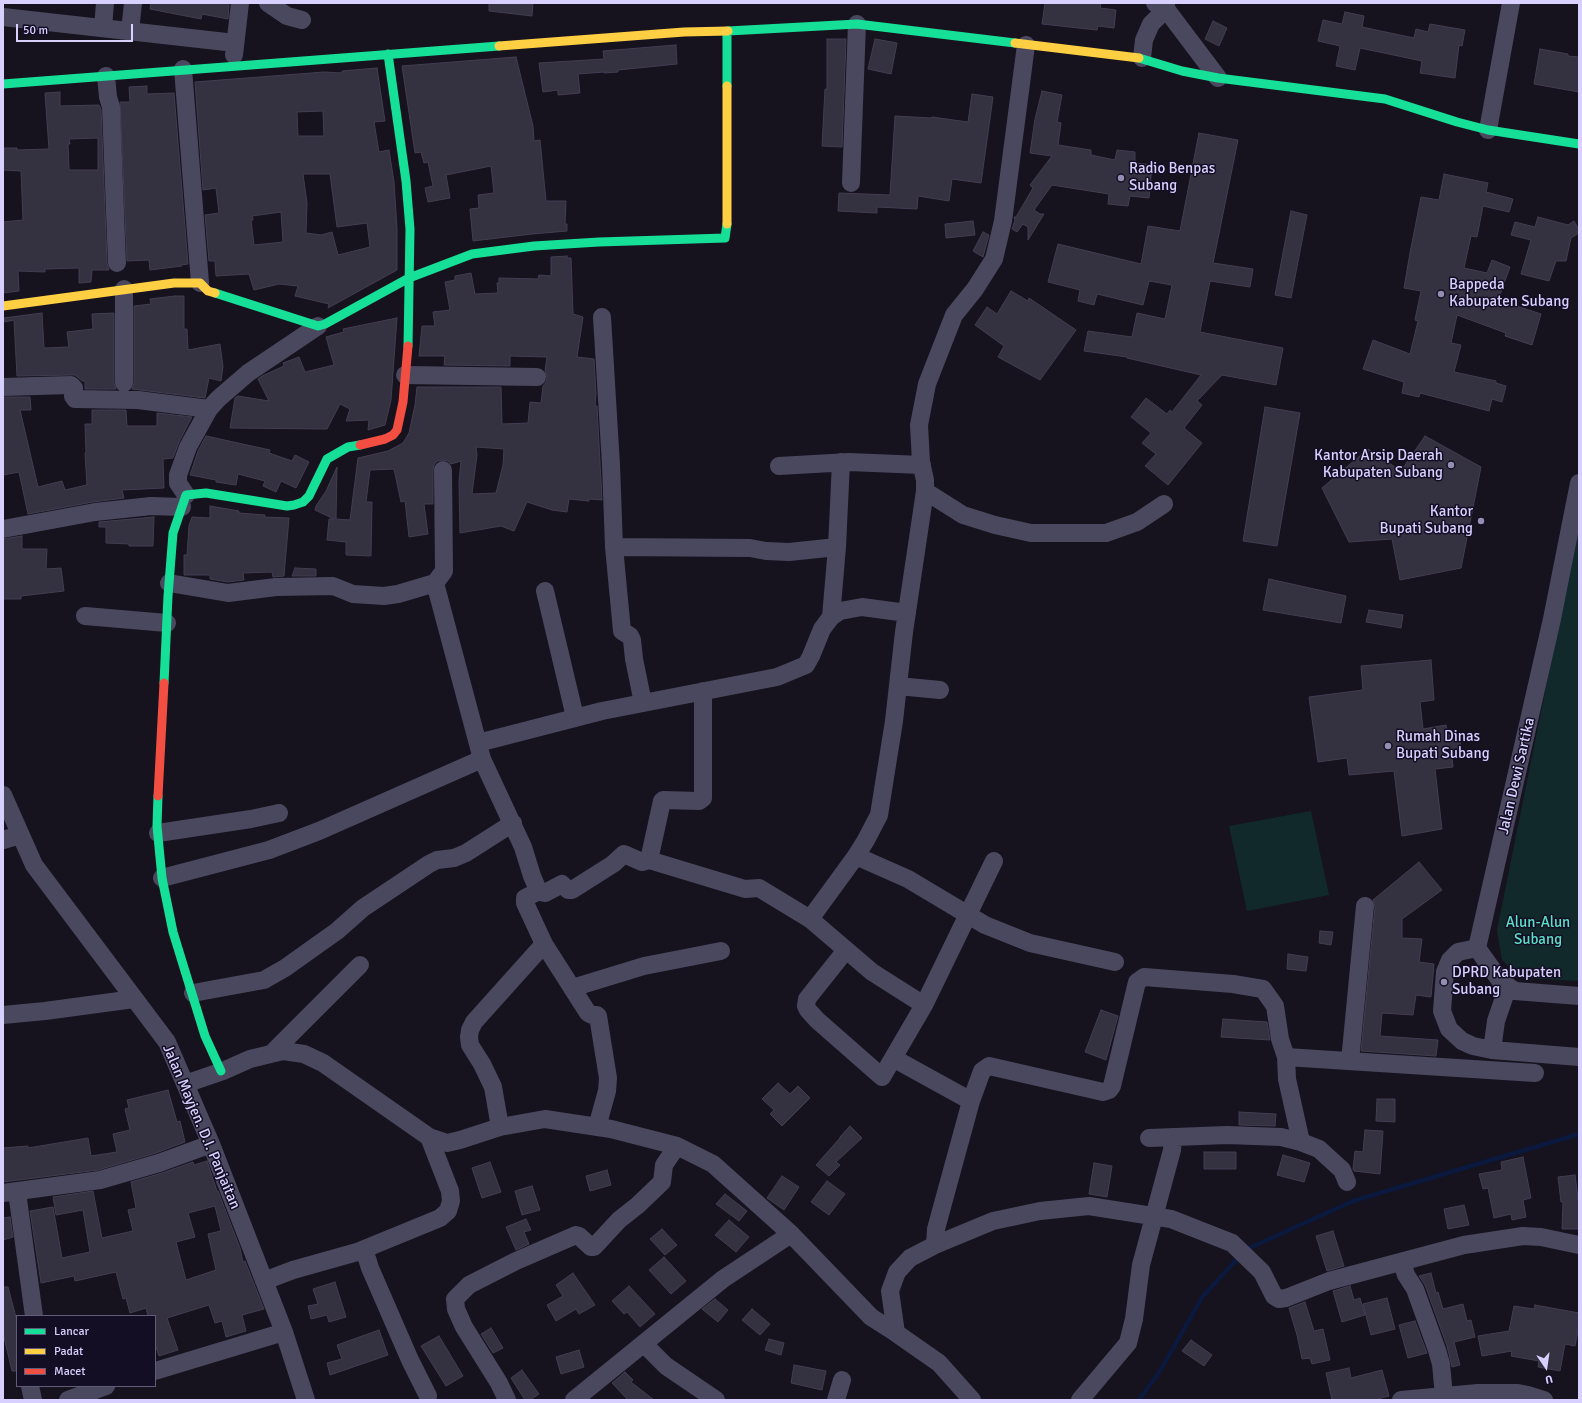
<!DOCTYPE html>
<html>
<head>
<meta charset="utf-8">
<style>
	body { margin:0 }
	#map { position:relative; width:1582px; height:1403px; overflow:hidden; background:#16131e; font-family:Signika,sans-serif }
	canvas { display:block }
	.frame { position:absolute; inset:0; border:4px solid #d8d0ff; pointer-events:none }
	.legend { position:absolute; left:16px; top:1315px; width:140px; height:72px; box-sizing:border-box; background:#130e23; border:1px solid #625c7b; margin:0; padding:5px 7px; list-style:none; font-size:12px; color:#d8d0ff }
	.legend li { display:flex; align-items:center; gap:8px; height:20px }
	.legend b { width:20px; border:1px solid #625c7b }
	.north { position:absolute; left:1526px; top:1347px; width:40px; height:40px; -webkit-text-stroke:3px #130e23; paint-order:stroke; rotate:167deg; font-size:11px; font-weight:700; line-height:16px; text-align:center; color:#d8d0ff }
	.north::after { content:''; display:block; margin:auto; width:14px; height:18px; background:#d8d0ff; clip-path:polygon(50% 0,100% 100%,50% 72%,0 100%) }
	.scale { position:absolute; left:16px; top:24px; width:117px; height:18px; box-sizing:border-box; border:2px solid #d8d0ff; border-top:0; padding-left:5px; font-size:12px; line-height:14px; white-space:nowrap; color:#d8d0ff; -webkit-text-stroke:3px #130e23; paint-order:stroke }
</style>
</head>
<body>
<div id="map">
<canvas width="1582" height="1403"></canvas>
<div class="frame"></div>
<ul class="legend">
<li><b style="height:5px;background:#16e098"></b>Lancar</li>
<li><b style="height:5px;background:#ffcf43"></b>Padat</li>
<li><b style="height:5px;background:#f24e42"></b>Macet</li>
</ul>
<div class="north">U</div>
<div class="scale">50 m</div>
</div>
<script>
const context = document.querySelector('canvas').getContext('2d');
context.lineJoin = 'round';
function fill(path, color) { context.fillStyle = color; context.fill(path, 'evenodd'); }
const toPath = rows => new Path2D(rows.map(r => 'M' + r).join(''));
function stroke(path, color, width, dash) { context.strokeStyle = color; context.lineWidth = width; context.lineCap = dash ? 'butt' : 'round'; context.setLineDash(dash || []); context.stroke(path); }
function drawText(font, color, halo, rows, align = 'center') {
  context.font = font + ' Signika,sans-serif'; context.lineWidth = 3; context.setLineDash([]); context.textBaseline = 'middle'; context.strokeStyle = halo; context.fillStyle = color; for (const [text, x, y, turn = 0] of rows) {
    context.save(); context.translate(x, y); context.rotate((+turn || 0) * Math.PI / 180); context.textAlign = isNaN(turn) ? turn : align; if (halo) context.strokeText(text, 0, 0); context.fillText(text, 0, 0); context.restore();
  }
}
fill(toPath([
	[1579,524,1579,981,1521,978,1502,960,1497,930],
	[1311,811,1329,895,1247,911,1229,826]
]), '#12292b');
stroke(toPath([
	[1245,1250,1353,1201,1579,1134],
	[1139,1400,1160,1371,1203,1296,1240,1256]
]), '#0a193d', 4.5);
const building = toPath([
	[151,3,229,3,228,19,202,14,201,19,150,9,151,3],
	[489,3,533,3,532,16,489,11,489,3],
	[1045,3,1101,3,1100,8,1116,10,1114,28,1098,26,1097,30,1042,24,1045,3],
	[1345,12,1364,16,1362,27,1414,38,1416,29,1428,32,1430,24,1465,30,1462,46,1459,45,1455,78,1420,73,1422,61,1360,48,1355,70,1336,66,1340,46,1318,41,1323,20,1342,24,1345,12],
	[1213,21,1227,28,1219,46,1205,39,1213,21],
	[827,39,846,39,842,147,822,146,825,89,827,89,827,39],
	[875,39,897,43,891,74,868,69,875,39],
	[676,45,677,64,618,70,618,72,604,73,604,72,578,74,580,93,558,95,558,90,543,92,539,63,604,59,603,51,676,45],
	[1540,49,1568,54,1568,56,1579,57,1579,92,1534,84,1540,49],
	[516,57,533,126,534,141,540,140,546,201,566,201,565,224,567,224,567,231,532,234,473,241,470,209,479,208,478,195,494,193,491,166,446,175,450,198,428,202,425,188,433,186,428,162,424,163,421,152,415,153,402,66,516,57],
	[377,68,385,121,374,122,379,152,389,150,394,182,397,229,397,270,328,308,329,304,295,296,298,286,279,284,254,290,249,274,216,276,215,261,209,261,205,215,219,213,216,188,203,190,195,82,324,72,342,73,342,71,377,68],
	[323,111,324,136,298,136,297,112,323,111],
	[303,174,330,174,337,227,367,223,370,247,338,255,332,232,321,235,306,233,307,203,303,174],
	[281,212,283,242,254,245,251,220,253,220,252,216,281,212],
	[147,86,147,94,174,93,188,264,181,265,182,266,150,270,149,260,127,261,120,102,130,102,129,87,147,86],
	[1042,91,1062,95,1057,122,1061,123,1058,145,1091,150,1091,155,1115,160,1117,150,1135,152,1135,163,1152,165,1149,198,1130,196,1128,206,1108,204,1109,194,1052,185,1034,210,1040,214,1044,214,1028,240,1028,227,1023,224,1017,232,1012,229,1015,220,1014,217,1016,217,1033,188,1030,185,1052,156,1030,153,1035,119,1042,91],
	[60,92,60,106,99,105,101,109,107,263,109,270,92,270,91,282,80,283,79,283,79,268,45,269,45,272,18,271,19,291,3,293,3,222,23,220,21,171,3,170,4,148,17,148,17,150,49,149,45,93,60,92],
	[98,138,98,170,69,170,68,144,70,144,69,139,98,138],
	[972,94,993,97,981,183,952,179,949,201,918,196,917,209,877,207,877,213,838,211,839,193,890,195,895,116,931,118,932,117,968,122,972,94],
	[1199,133,1238,140,1213,263,1253,269,1250,287,1210,281,1200,332,1283,348,1276,385,1222,375,1197,401,1202,405,1184,428,1202,443,1168,485,1145,466,1156,454,1142,443,1151,433,1131,417,1146,398,1167,414,1170,410,1172,412,1201,375,1127,358,1127,357,1084,351,1088,331,1132,337,1137,313,1165,319,1172,285,1149,281,1143,305,1097,294,1094,305,1078,301,1080,290,1048,282,1058,244,1141,264,1148,226,1180,231,1199,133],
	[1444,174,1488,183,1486,192,1513,199,1509,212,1483,206,1477,237,1471,236,1464,268,1487,273,1492,260,1510,267,1498,300,1541,314,1532,345,1505,336,1506,333,1457,315,1451,343,1461,345,1454,372,1496,381,1496,383,1506,386,1502,402,1492,399,1489,411,1420,393,1419,397,1402,393,1404,382,1363,369,1373,340,1410,354,1418,321,1415,320,1421,291,1404,288,1410,253,1421,197,1439,200,1444,174],
	[1291,211,1307,215,1291,298,1275,295,1291,211],
	[1538,217,1568,225,1574,221,1579,230,1579,233,1571,238,1566,261,1556,261,1549,281,1521,274,1531,240,1511,235,1515,222,1535,227,1538,217],
	[973,221,975,235,946,238,945,224,973,221],
	[983,232,989,235,983,257,973,251,983,232],
	[567,256,567,258,571,258,573,314,583,317,577,357,594,359,596,394,595,406,597,406,602,500,589,499,589,501,569,499,567,512,552,510,527,502,514,531,501,526,460,533,459,481,461,461,451,464,448,461,443,460,437,461,434,465,433,470,433,504,424,504,428,534,409,537,405,501,401,502,394,469,370,470,366,502,372,502,371,556,346,555,346,542,327,540,329,519,334,519,315,510,316,506,326,491,337,467,336,519,350,520,358,458,388,451,403,443,409,433,415,405,417,387,501,387,502,424,528,423,530,402,541,403,543,386,546,382,547,378,545,371,547,357,510,356,510,366,444,365,445,356,419,356,422,326,435,326,433,312,450,310,445,282,455,280,455,276,471,273,475,294,498,293,497,283,499,283,499,278,538,279,539,275,551,276,551,257,567,256],
	[476,447,504,449,503,465,496,493,472,494,477,455,476,447],
	[1011,291,1028,301,1029,298,1076,330,1040,380,998,357,1004,346,975,325,987,307,997,314,1011,291],
	[175,296,184,296,184,329,187,329,188,350,220,344,223,367,221,381,209,378,205,398,132,389,134,383,134,306,151,304,150,299,175,296],
	[42,313,44,348,69,347,67,332,93,329,92,314,114,313,114,383,116,389,85,389,85,381,82,381,75,375,71,375,17,376,14,320,5,322,4,318,42,313],
	[397,318,391,400,385,425,368,430,369,420,346,421,350,409,340,404,327,429,230,428,235,398,238,396,269,401,258,379,262,376,284,366,283,363,299,357,305,372,334,365,326,337,344,332,343,329,397,318],
	[3,397,30,397,31,410,20,410,38,487,62,481,65,490,87,485,85,453,86,453,85,424,92,424,92,410,126,410,127,426,157,426,157,413,192,417,179,442,173,458,163,459,164,488,122,490,124,498,93,502,28,514,19,472,3,475,3,397],
	[1265,407,1300,413,1277,546,1243,541,1265,407],
	[206,436,270,450,269,453,292,461,295,455,309,462,296,488,281,481,276,492,263,486,265,481,238,474,236,485,216,482,216,480,190,475,198,451,206,436],
	[1425,436,1481,467,1461,568,1400,580,1392,539,1349,542,1322,488,1368,449,1401,471,1425,436],
	[210,506,239,511,239,513,265,515,264,517,289,518,284,576,273,577,272,572,243,573,244,580,228,582,210,579,210,575,184,575,184,555,187,555,189,526,192,517,210,518,210,506],
	[154,517,153,546,129,546,129,544,106,543,106,527,99,527,99,522,154,517],
	[22,536,22,549,47,549,46,569,61,568,64,591,21,596,21,599,3,599,3,539,22,536],
	[295,568,316,569,316,576,292,576,295,568],
	[1269,579,1346,596,1341,623,1263,610,1269,579],
	[1369,610,1403,615,1401,628,1366,622,1369,610],
	[1431,660,1434,700,1420,702,1423,729,1446,725,1448,735,1459,735,1462,756,1452,757,1453,767,1435,769,1442,829,1402,836,1394,771,1349,775,1347,758,1318,762,1309,697,1363,690,1361,666,1431,660],
	[1419,862,1442,890,1402,919,1402,938,1422,939,1419,962,1434,964,1431,997,1416,995,1413,1015,1382,1013,1380,1036,1438,1040,1436,1056,1361,1051,1375,907,1373,900,1419,862],
	[1320,931,1333,932,1331,945,1319,943,1320,931],
	[1288,954,1308,957,1306,971,1287,969,1288,954],
	[1101,1010,1118,1016,1106,1060,1085,1052,1101,1010],
	[1223,1019,1267,1022,1270,1040,1221,1037,1223,1019],
	[778,1083,790,1094,798,1086,810,1098,782,1126,770,1114,774,1110,762,1099,778,1083],
	[168,1090,177,1122,180,1121,185,1142,156,1153,98,1170,3,1182,3,1148,28,1146,28,1148,88,1138,91,1156,117,1152,113,1134,130,1130,125,1109,129,1108,127,1100,168,1090],
	[1377,1099,1395,1099,1395,1122,1376,1121,1377,1099],
	[1239,1112,1276,1114,1275,1126,1239,1125,1239,1112],
	[850,1126,862,1138,836,1162,840,1165,829,1176,816,1165,840,1138,840,1137,850,1126],
	[1365,1130,1383,1131,1380,1174,1354,1171,1353,1169,1355,1151,1363,1152,1365,1130],
	[1204,1152,1236,1152,1236,1169,1204,1169,1204,1152],
	[1283,1155,1310,1163,1304,1182,1277,1175,1283,1155],
	[1523,1157,1531,1198,1523,1200,1526,1217,1512,1220,1511,1214,1494,1218,1488,1188,1483,1189,1479,1174,1502,1170,1501,1162,1523,1157],
	[207,1161,217,1191,218,1191,240,1248,243,1262,245,1261,264,1309,242,1315,246,1331,226,1337,222,1321,215,1323,209,1305,167,1318,178,1350,159,1356,155,1344,155,1316,148,1316,146,1308,130,1313,126,1298,123,1299,116,1272,75,1281,74,1276,41,1283,30,1211,53,1207,62,1258,90,1252,83,1210,56,1215,53,1197,93,1191,102,1238,133,1231,128,1210,136,1208,131,1182,162,1173,193,1162,194,1165,207,1161],
	[215,1206,221,1231,208,1234,216,1270,186,1280,176,1242,195,1237,188,1213,215,1206],
	[490,1162,501,1192,482,1198,472,1168,490,1162],
	[1094,1163,1112,1166,1107,1197,1089,1194,1094,1163],
	[607,1170,611,1185,590,1191,586,1176,607,1170],
	[1575,1175,1579,1206,1579,1229,1562,1229,1563,1202,1561,1202,1558,1177,1575,1175],
	[782,1176,799,1187,784,1210,767,1198,782,1176],
	[827,1181,845,1194,829,1215,811,1202,827,1181],
	[532,1186,540,1210,522,1215,515,1191,532,1186],
	[725,1194,747,1211,739,1221,716,1204,725,1194],
	[1464,1205,1469,1225,1448,1229,1444,1209,1464,1205],
	[10,1217,13,1237,3,1240,3,1218,10,1217],
	[526,1219,531,1230,524,1232,529,1244,516,1250,506,1227,526,1219],
	[729,1220,749,1237,736,1252,715,1235,729,1220],
	[662,1229,677,1245,665,1255,650,1239,662,1229],
	[1333,1231,1344,1266,1327,1271,1316,1236,1333,1231],
	[664,1257,686,1281,671,1294,649,1270,664,1257],
	[573,1273,595,1305,579,1314,576,1309,556,1321,547,1305,563,1296,556,1285,573,1273],
	[1431,1273,1436,1293,1438,1292,1443,1309,1463,1304,1467,1321,1471,1320,1475,1337,1454,1342,1460,1365,1452,1367,1447,1346,1425,1285,1419,1276,1431,1273],
	[335,1282,346,1317,329,1322,327,1315,311,1319,308,1306,318,1304,313,1289,335,1282],
	[629,1286,655,1314,640,1327,627,1312,624,1314,612,1301,629,1286],
	[1350,1286,1354,1300,1360,1298,1365,1315,1342,1322,1333,1291,1350,1286],
	[3,1287,8,1287,17,1321,17,1371,12,1371,3,1333,3,1287],
	[1387,1298,1395,1329,1371,1335,1363,1304,1387,1298],
	[715,1299,728,1310,718,1322,702,1309,715,1299],
	[1305,1302,1314,1331,1323,1329,1330,1360,1312,1364,1310,1358,1302,1359,1297,1335,1289,1308,1305,1302],
	[1535,1305,1579,1313,1579,1325,1575,1346,1565,1344,1560,1371,1538,1367,1539,1361,1511,1356,1512,1351,1482,1356,1478,1336,1509,1331,1514,1306,1534,1309,1535,1305],
	[752,1309,770,1324,760,1335,742,1320,752,1309],
	[1415,1321,1427,1353,1408,1358,1399,1325,1415,1321],
	[491,1328,503,1348,493,1353,481,1334,491,1328],
	[379,1330,388,1355,330,1375,327,1363,342,1359,337,1345,379,1330],
	[439,1336,463,1376,446,1386,421,1346,439,1336],
	[769,1339,784,1343,781,1355,765,1350,769,1339],
	[1191,1340,1212,1355,1204,1366,1182,1351,1191,1340],
	[579,1350,584,1367,561,1374,556,1357,579,1350],
	[794,1365,826,1371,822,1390,791,1383,794,1365],
	[1349,1368,1351,1378,1382,1370,1389,1396,1374,1400,1332,1400,1326,1373,1349,1368],
	[522,1370,539,1394,530,1400,525,1400,511,1378,522,1370],
	[625,1372,633,1380,631,1382,654,1400,628,1400,612,1383,625,1372]
]);
fill(building, '#343140');
stroke(building, '#433d52', 1);
stroke(toPath([
	[268,3,287,16,302,20],
	[1155,3,1166,9,1218,78],
	[3,17,235,43],
	[103,28,105,3],
	[130,31,133,3],
	[234,55,240,3],
	[1142,58,1144,40,1151,24,1166,9,1166,3],
	[183,69,200,283],
	[106,76,108,97,111,107,117,263],
	[1488,130,1511,3],
	[851,183,857,24],
	[602,317,611,465,614,547,622,631,630,636,632,640,634,659,643,703],
	[405,375,537,377],
	[124,383,124,289],
	[3,387,71,385,74,388,73,396,75,399,138,400,209,409],
	[779,466,849,462,922,465],
	[443,470,444,571,435,583,482,759,523,847,532,876,538,890,537,892,525,898,525,903,544,944,588,1013,592,1015,597,1015,598,1016,608,1078,607,1091,597,1127],
	[1579,483,1552,619,1477,948,1502,983,1515,991,1579,996],
	[925,491,963,515,995,525,1031,533,1106,533,1137,522,1164,504],
	[186,495,178,483,178,475,188,447,209,409,218,399,248,373,318,326],
	[3,529,95,512,151,506,182,507],
	[614,547,750,548,766,551,789,552,837,547],
	[169,583,228,593,276,587,333,586,353,594,384,596,398,594,435,583],
	[545,591,575,717],
	[85,616,167,623],
	[831,617,837,547,841,462],
	[898,686,940,690],
	[478,743,602,711,777,677,806,665,811,656,822,629,831,617,840,611,862,607,907,613],
	[3,795,34,865,167,1042,211,1144,284,1332,306,1400],
	[158,833,251,819,279,813],
	[3,840,20,835],
	[856,856,908,879,985,925,1030,943,1115,962],
	[649,860,662,801,663,800,699,801,703,798,703,691],
	[162,878,269,850,319,831,482,759],
	[538,890,540,892,545,893,562,884,568,890,572,890,613,864,624,854,642,862,649,860,745,889,759,888,810,919,872,972,924,1005],
	[810,919,856,856,866,840,879,815,894,721,904,632,925,491,925,480,921,462,919,425,927,384,954,315,975,289,994,259,1003,221,1026,45],
	[1477,948,1458,952,1450,960,1445,972,1442,1011,1449,1029,1462,1041,1473,1046,1492,1050,1579,1057],
	[846,950,807,999,806,1006,808,1010,817,1020,882,1077,924,1005,994,861],
	[572,988,644,966,721,951],
	[193,993,264,980,285,968,337,931,363,908,429,864,437,860,454,858,466,853,513,823],
	[3,1015,45,1011,134,999],
	[1492,1050,1496,1021,1508,986],
	[271,1054,360,965],
	[1286,1057,1287,1079,1301,1142],
	[893,1058,971,1101],
	[1350,1061,1365,906],
	[185,1084,223,1071,250,1059,283,1051,304,1054,323,1063,429,1137,447,1143,460,1140,500,1127,545,1119,611,1129,677,1146,713,1164,791,1234,871,1317,896,1333,939,1363,972,1400],
	[500,1127,493,1087,482,1064,470,1045,469,1037,470,1030,474,1022,544,944],
	[1149,1138,1227,1135,1281,1137,1301,1142,1319,1149,1342,1170,1347,1182],
	[17,1192,34,1316],
	[3,1193,100,1180,159,1163,211,1144],
	[935,1245,936,1229,971,1101,982,1071,989,1066,1103,1092,1109,1090,1112,1086,1137,982,1144,977,1233,984,1263,989,1275,1006,1280,1039,1286,1057,1535,1073],
	[364,1249,370,1268,410,1360,428,1396],
	[1402,1262,1406,1275,1415,1289,1437,1350,1441,1364,1444,1396],
	[264,1281,293,1270,357,1252,440,1218,448,1211,451,1201,450,1191,429,1137],
	[896,1333,890,1291,897,1272,910,1258,935,1245,993,1221,1040,1211,1089,1206,1171,1219,1232,1243,1262,1272,1274,1296,1279,1299,1286,1298,1329,1281,1464,1245,1523,1236,1541,1237,1579,1245],
	[644,1344,666,1366,716,1400],
	[155,1371,284,1332],
	[30,1386,33,1400],
	[68,1400,106,1386],
	[507,1400,499,1383,464,1327,456,1309,455,1299,469,1285,516,1261,576,1235,579,1236,591,1247,594,1247,619,1220,638,1205,662,1182,664,1165,677,1146],
	[574,1400,723,1279,791,1234],
	[836,1400,842,1380],
	[1080,1400,1128,1343,1134,1319,1141,1265,1172,1150,1173,1137],
	[1401,1400,1478,1393,1518,1393,1528,1395,1544,1400]
]), '#4a485f', 18);
stroke(toPath([
	[728,31,857,24,1015,43],
	[388,54,406,181,410,229,408,346],
	[1139,58,1182,71,1218,78,1385,99,1457,122,1488,130,1579,144],
	[3,84,499,46],
	[727,86,727,31],
	[215,293,318,326,325,324,409,278,472,254,534,246,599,242,725,238,727,224],
	[164,683,168,596,173,533,186,495,206,493,287,506,294,505,303,502,309,496,327,459,348,447,360,445],
	[158,796,157,826,162,878,173,932,205,1036,221,1071]
]), '#16e098', 9);
stroke(toPath([
	[1015,43,1139,58],
	[499,46,684,32,728,31],
	[727,86,727,224],
	[3,306,174,283,200,283,208,291,215,293]
]), '#ffcf43', 9);
stroke(toPath([
	[360,445,385,439,393,435,397,430,403,402,408,346],
	[158,796,164,683]
]), '#f24e42', 9);
for (const [x, y, r, color] of [
	[1121,178,4,"#948eb0"],
	[1441,294,4,"#948eb0"],
	[1451,465,4,"#948eb0"],
	[1481,521,4,"#948eb0"],
	[1388,746,4,"#948eb0"],
	[1444,982,4,"#948eb0"]
]) { const dot = new Path2D(); dot.arc(x, y, r, 0, 2 * Math.PI); context.fillStyle = color; context.fill(dot); stroke(dot, '#130e23', 1.5); }
drawText('15px', '#d8d0ff', '#130e23', [
	["Radio Benpas",1129,169],
	["Subang",1129,186],
	["Bappeda",1449,285],
	["Kabupaten Subang",1449,302],
	["Kantor Arsip Daerah",1443,456,"right"],
	["Kabupaten Subang",1443,473,"right"],
	["Kantor",1473,512,"right"],
	["Bupati Subang",1473,529,"right"],
	["Rumah Dinas",1396,737],
	["Bupati Subang",1396,754],
	["DPRD Kabupaten",1452,973],
	["Subang",1452,990]
], 'left');
drawText('15px', '#d8d0ff', '#130e23', [
	["Jalan Dewi Sartika",1517,776,-77],
	["Jalan Mayjen. D.I. Panjaitan",201,1127,67]
]);
drawText('15px', '#5be0c7', '#130e23', [
	["Alun-Alun",1538,923],
	["Subang",1538,940]
]);
</script>
</body>
</html>
